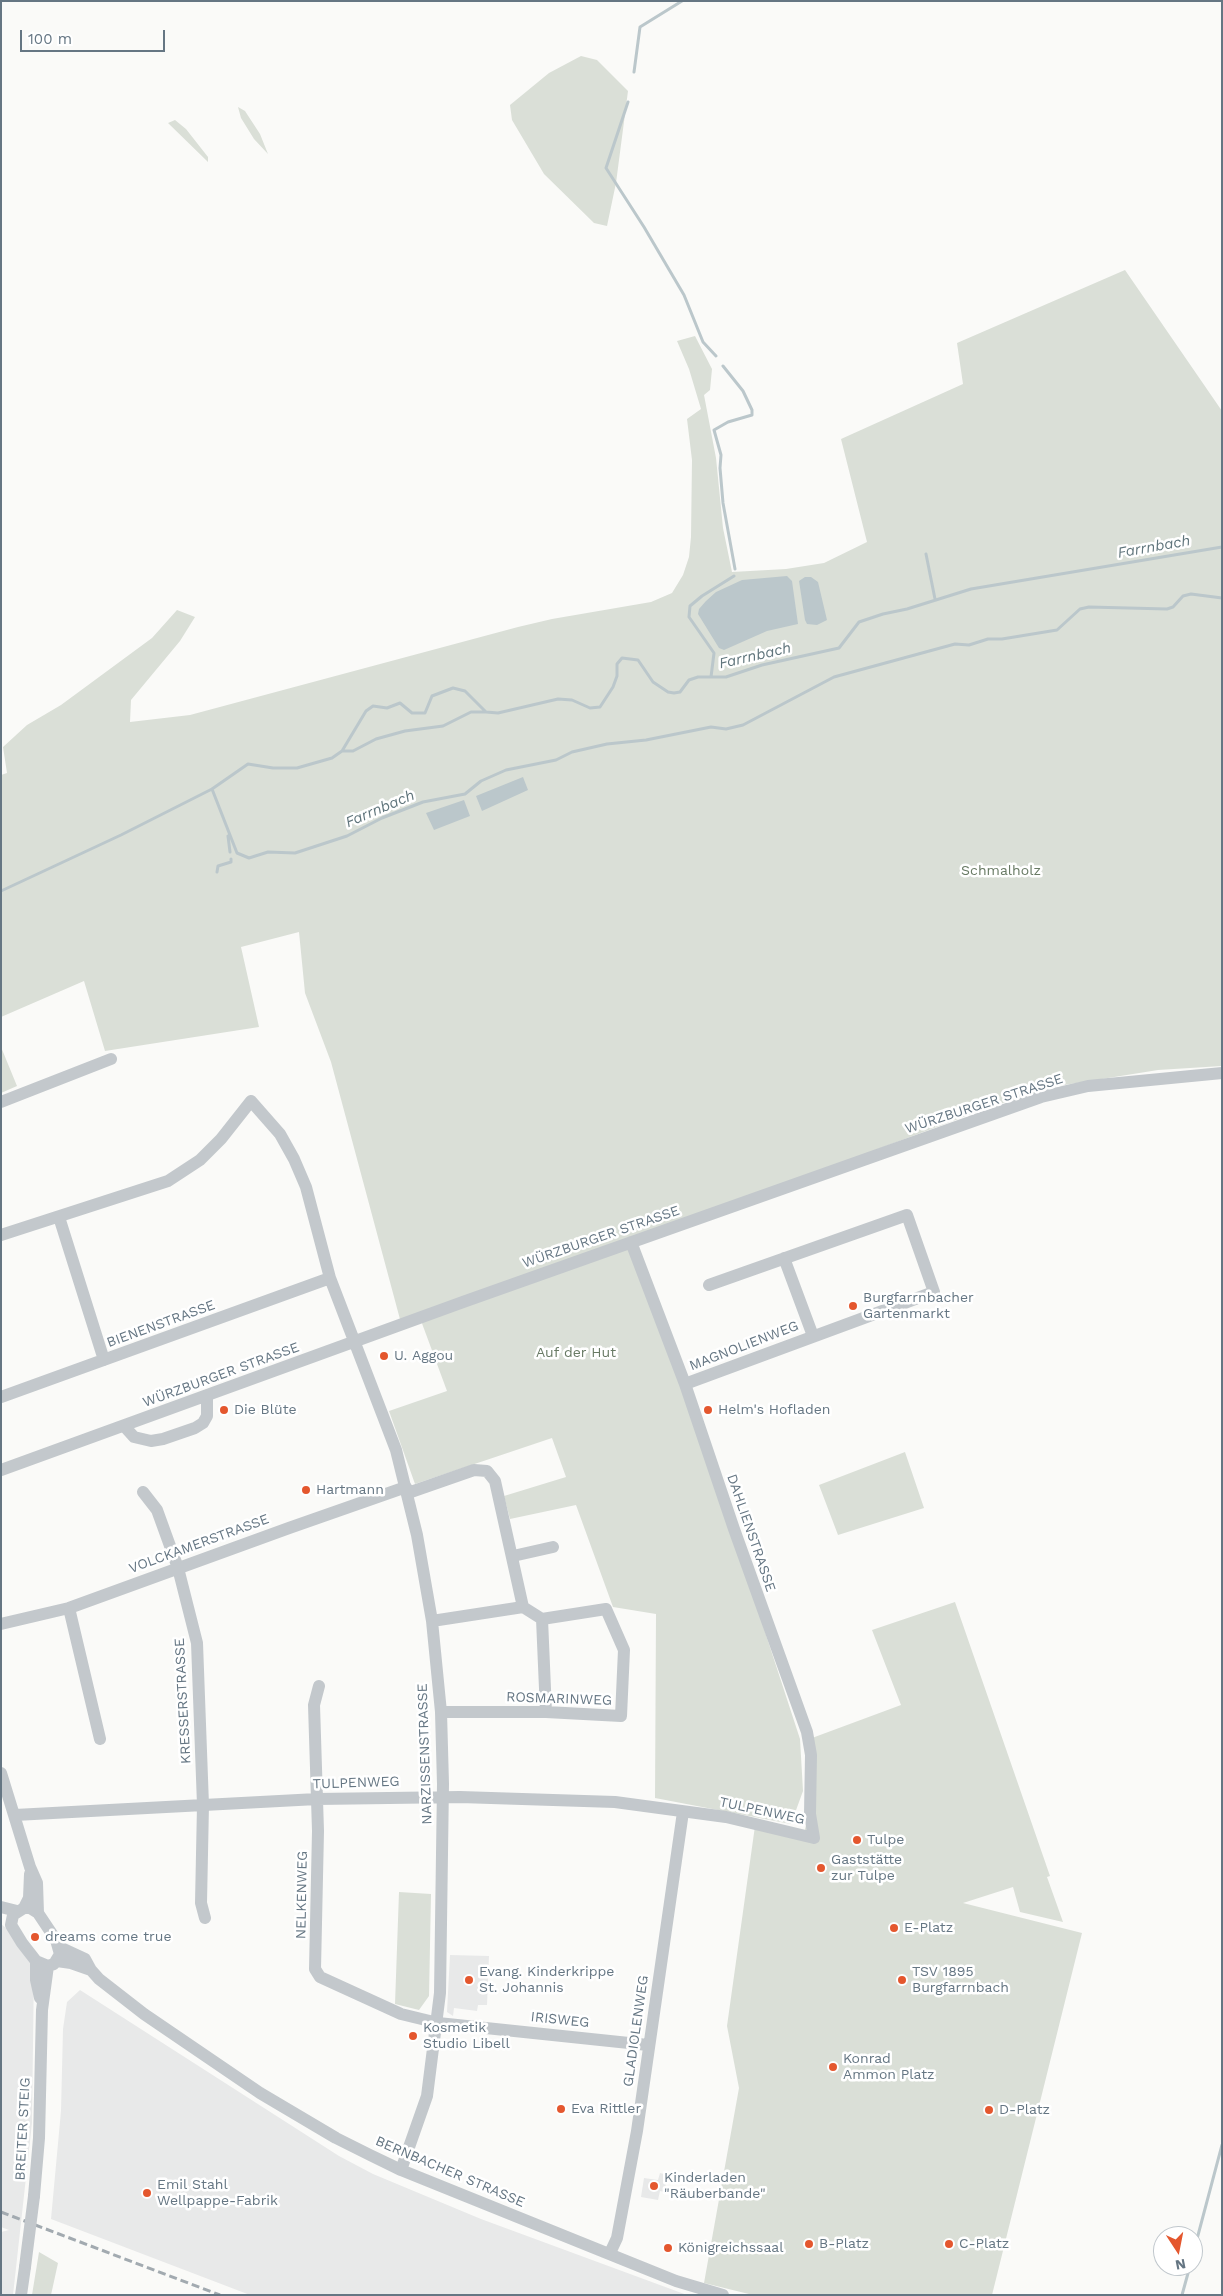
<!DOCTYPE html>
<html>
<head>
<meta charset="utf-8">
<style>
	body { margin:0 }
	#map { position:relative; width:1223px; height:2296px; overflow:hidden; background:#fafaf8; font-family:"Work Sans",sans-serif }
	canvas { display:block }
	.frame { position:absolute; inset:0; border:2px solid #657683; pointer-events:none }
	.north { position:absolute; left:1153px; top:2226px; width:50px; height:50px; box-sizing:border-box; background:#fff; border:1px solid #c1c8cd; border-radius:50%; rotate:169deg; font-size:14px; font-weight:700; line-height:20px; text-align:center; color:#657683 }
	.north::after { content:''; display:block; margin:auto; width:18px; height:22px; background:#e4572e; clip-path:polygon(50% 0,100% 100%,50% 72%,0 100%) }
	.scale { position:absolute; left:20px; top:30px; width:145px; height:22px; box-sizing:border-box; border:2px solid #657683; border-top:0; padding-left:6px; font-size:15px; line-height:18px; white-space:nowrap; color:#657683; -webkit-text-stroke:4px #fff; paint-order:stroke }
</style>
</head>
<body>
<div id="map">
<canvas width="1223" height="2296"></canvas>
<div class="frame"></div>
<div class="north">N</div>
<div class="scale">100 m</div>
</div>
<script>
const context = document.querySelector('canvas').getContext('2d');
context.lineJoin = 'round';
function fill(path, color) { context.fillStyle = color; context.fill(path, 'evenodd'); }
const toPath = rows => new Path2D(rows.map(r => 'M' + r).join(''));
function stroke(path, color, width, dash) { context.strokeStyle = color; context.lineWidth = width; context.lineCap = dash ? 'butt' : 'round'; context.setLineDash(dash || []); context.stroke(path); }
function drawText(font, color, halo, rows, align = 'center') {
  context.font = font + ' "Work Sans",sans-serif'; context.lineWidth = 5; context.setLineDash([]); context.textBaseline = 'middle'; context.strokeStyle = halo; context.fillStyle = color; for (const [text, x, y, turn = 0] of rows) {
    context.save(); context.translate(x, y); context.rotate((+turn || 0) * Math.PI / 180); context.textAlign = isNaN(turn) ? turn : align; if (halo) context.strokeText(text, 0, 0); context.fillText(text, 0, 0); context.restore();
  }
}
fill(toPath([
	[1,1924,6,1928,34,1967,32,2123,13,2295,1,2295,1,2232,9,2230,1,2227],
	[450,1955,489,1956,487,2005,478,2005,477,2011,454,2008,453,2016,447,2012],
	[80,1990,339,2156,373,2174,481,2219,687,2295,250,2295,51,2219,61,2111,63,2029,67,2002],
	[660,2173,668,2175,664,2192,660,2191,658,2200,641,2197,644,2178,658,2180]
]), '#e8e9e9');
fill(toPath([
	[581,56,597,60,628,91,616,183,607,226,594,223,544,174,512,120,510,105,549,73],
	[238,107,245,111,260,134,268,154,254,139,241,118],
	[175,120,186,129,208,157,208,162,168,123],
	[1125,270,1222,411,1222,1066,1158,1070,1058,1086,990,1107,854,1158,628,1238,701,1436,800,1739,803,1791,791,1824,655,1798,656,1614,613,1607,576,1505,510,1519,504,1496,566,1477,552,1438,415,1484,389,1411,447,1391,420,1318,401,1323,331,1062,305,993,299,932,241,947,259,1027,105,1051,84,981,1,1017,1,775,7,773,3,747,27,725,61,705,152,638,177,610,195,617,180,641,131,700,130,722,190,715,518,627,552,619,651,602,672,593,683,575,689,557,691,537,692,460,687,419,701,409,689,369,677,341,695,336,712,369,710,390,704,395,716,458,723,528,732,572,786,569,824,563,867,542,841,439,963,384,957,343],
	[1,1047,17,1086,1,1093],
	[905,1452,924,1508,838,1535,819,1485],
	[955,1602,1050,1876,1047,1877,1063,1922,1020,1912,1013,1887,963,1903,1082,1933,992,2295,753,2295,704,2283,739,2088,727,2026,755,1826,803,1837,814,1794,812,1738,901,1705,872,1630],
	[399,1892,431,1894,429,1996,419,2010,395,2004],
	[39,2252,58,2263,51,2295,32,2295]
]), '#dadfd7');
fill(toPath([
	[787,576,792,581,798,624,767,631,724,650,719,648,698,614,699,609,706,601,716,592,742,580],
	[805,577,811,577,818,582,827,620,817,625,807,624,805,620,799,581],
	[523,777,528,790,482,811,476,796],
	[464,800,470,816,434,830,426,813]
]), '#bbc7cb');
stroke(toPath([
	[634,72,640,27,682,1],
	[628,102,606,168,644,227,684,295,703,342,716,356],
	[723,366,743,391,752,410,752,415,728,422,714,430,721,455,720,468,723,503,735,569],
	[926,554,935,599],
	[711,677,714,653,689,617,690,606,702,596,734,576],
	[342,751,353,751,376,739,405,731,443,726,471,712,485,712],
	[212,789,237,853,249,858,268,852,295,853,347,836,382,818,423,802,465,794,481,781,506,770,556,760,572,752,607,744,646,740,711,727,726,729,743,725,834,677,955,644,969,645,988,639,1002,639,1057,630,1080,609,1089,607,1167,609,1173,607,1183,596,1191,594,1222,598],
	[228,836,230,852],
	[217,872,218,866,231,862,231,859],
	[1,891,121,835,212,789,248,764,273,768,297,768,332,758,342,751,366,711,373,706,387,708,400,703,412,713,425,713,432,696,453,688,465,691,486,712,498,713,558,699,572,700,590,708,600,707,613,687,617,676,617,664,622,658,638,660,653,682,668,692,674,693,680,692,689,680,698,677,726,677,762,665,839,648,859,622,883,614,907,609,971,589,1222,547],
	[1193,2254,1222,2145],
	[1182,2295,1190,2266]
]), '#bbc7cb', 3);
stroke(toPath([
	[1,1102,111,1059],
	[59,1217,104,1360],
	[1,1235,168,1181,200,1160,221,1139,251,1101,280,1134,294,1159,306,1187,330,1278,396,1450,417,1535,432,1621,441,1712,443,1784,440,1993,427,2096,401,2170],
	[784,1258,813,1336],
	[685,1384,934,1292,907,1215,709,1285],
	[1,1397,330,1278],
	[125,1427,134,1437,151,1441,163,1439,195,1428,203,1423,207,1416,207,1395],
	[1,1470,463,1302,1041,1097,1088,1086,1222,1073],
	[143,1492,157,1510,178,1568,197,1643,203,1805,201,1903,205,1918],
	[408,1493,474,1470,487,1471,495,1481,523,1607,542,1619,546,1712],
	[513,1556,553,1547],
	[69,1608,100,1739],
	[432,1621,523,1607],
	[1,1624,69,1608,289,1528,406,1487],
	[319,1686,314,1705,318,1831,315,1969,320,1977,401,2014,438,2023,648,2045],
	[441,1712,546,1712,621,1716,624,1650,606,1609,542,1619],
	[1,1773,30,1867,37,1883,38,1913],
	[15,1815,317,1799,460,1797,615,1802,726,1817,814,1838,810,1814,811,1755,807,1732,734,1529,685,1384,631,1242],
	[1,1907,17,1911],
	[24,1908,30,1908,38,1913,56,1940,60,1954,54,1964,48,1966,36,1961,22,1943,11,1925,13,1915,24,1908],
	[24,1908,29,1898,30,1874],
	[59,1947,85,1959,91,1970],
	[36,1961,36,1980,40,1998],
	[57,1961,71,1963,91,1970,99,1979,144,2014,260,2093,336,2138,370,2155,401,2170,676,2281,723,2295],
	[34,2196,39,2138,42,2010,48,1966],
	[610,2253,617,2238,637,2131,683,1812],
	[21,2295,25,2267]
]), '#c3c8cc', 12);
stroke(toPath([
	[1,2212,220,2295]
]), '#a2aab0', 3, [8, 4]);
stroke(toPath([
	[25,2267,34,2196]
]), '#c3c8cc', 12);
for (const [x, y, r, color] of [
	[853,1306,5,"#e4572e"],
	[384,1356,5,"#e4572e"],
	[224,1410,5,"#e4572e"],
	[708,1410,5,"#e4572e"],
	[306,1490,5,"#e4572e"],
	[857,1840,5,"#e4572e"],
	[821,1868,5,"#e4572e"],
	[894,1928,5,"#e4572e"],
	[35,1937,5,"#e4572e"],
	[469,1980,5,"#e4572e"],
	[902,1980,5,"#e4572e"],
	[413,2036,5,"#e4572e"],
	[833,2067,5,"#e4572e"],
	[561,2109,5,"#e4572e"],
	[989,2110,5,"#e4572e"],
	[654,2186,5,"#e4572e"],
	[147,2193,5,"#e4572e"],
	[809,2244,5,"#e4572e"],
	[949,2244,5,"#e4572e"],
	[668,2248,5,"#e4572e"]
]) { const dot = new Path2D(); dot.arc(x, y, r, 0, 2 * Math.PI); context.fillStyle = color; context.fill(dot); stroke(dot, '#fff', 2); }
drawText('14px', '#687a64', '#fff', [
	["Schmalholz",1001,871],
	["Auf der Hut",576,1353]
]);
drawText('14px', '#657683', '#fff', [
	["WÜRZBURGER STRASSE",984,1104,-18],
	["WÜRZBURGER STRASSE",601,1237,-19],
	["BIENENSTRASSE",161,1324,-20],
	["MAGNOLIENWEG",744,1346,-21],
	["WÜRZBURGER STRASSE",221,1375,-20],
	["DAHLIENSTRASSE",751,1533,71],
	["VOLCKAMERSTRASSE",199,1544,-20],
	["ROSMARINWEG",559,1699,2],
	["KRESSERSTRASSE",183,1701,-93],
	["NARZISSENSTRASSE",425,1754,-92],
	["TULPENWEG",356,1783,-2],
	["TULPENWEG",762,1811,12],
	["NELKENWEG",302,1895,-89],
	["IRISWEG",560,2020,6],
	["GLADIOLENWEG",636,2031,-82],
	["BREITER STEIG",23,2129,-87],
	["BERNBACHER STRASSE",450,2172,23]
]);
drawText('14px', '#657683', '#fff', [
	["Burgfarrnbacher",863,1298],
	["Gartenmarkt",863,1314],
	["U. Aggou",394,1356],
	["Die Blüte",234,1410],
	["Helm's Hofladen",718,1410],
	["Hartmann",316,1490],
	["Tulpe",867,1840],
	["Gaststätte",831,1860],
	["zur Tulpe",831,1876],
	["E-Platz",904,1928],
	["dreams come true",45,1937],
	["Evang. Kinderkrippe",479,1972],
	["St. Johannis",479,1988],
	["TSV 1895",912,1972],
	["Burgfarrnbach",912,1988],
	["Kosmetik",423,2028],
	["Studio Libell",423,2044],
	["Konrad",843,2059],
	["Ammon Platz",843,2075],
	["Eva Rittler",571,2109],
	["D-Platz",999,2110],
	["Kinderladen",664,2178],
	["\"Räuberbande\"",664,2194],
	["Emil Stahl",157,2185],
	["Wellpappe-Fabrik",157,2201],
	["B-Platz",819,2244],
	["C-Platz",959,2244],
	["Königreichssaal",678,2248]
], 'left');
drawText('italic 15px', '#60757c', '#fff', [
	["Farrnbach",1154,547,-10],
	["Farrnbach",755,656,-13],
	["Farrnbach",380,809,-23]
]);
</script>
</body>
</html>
